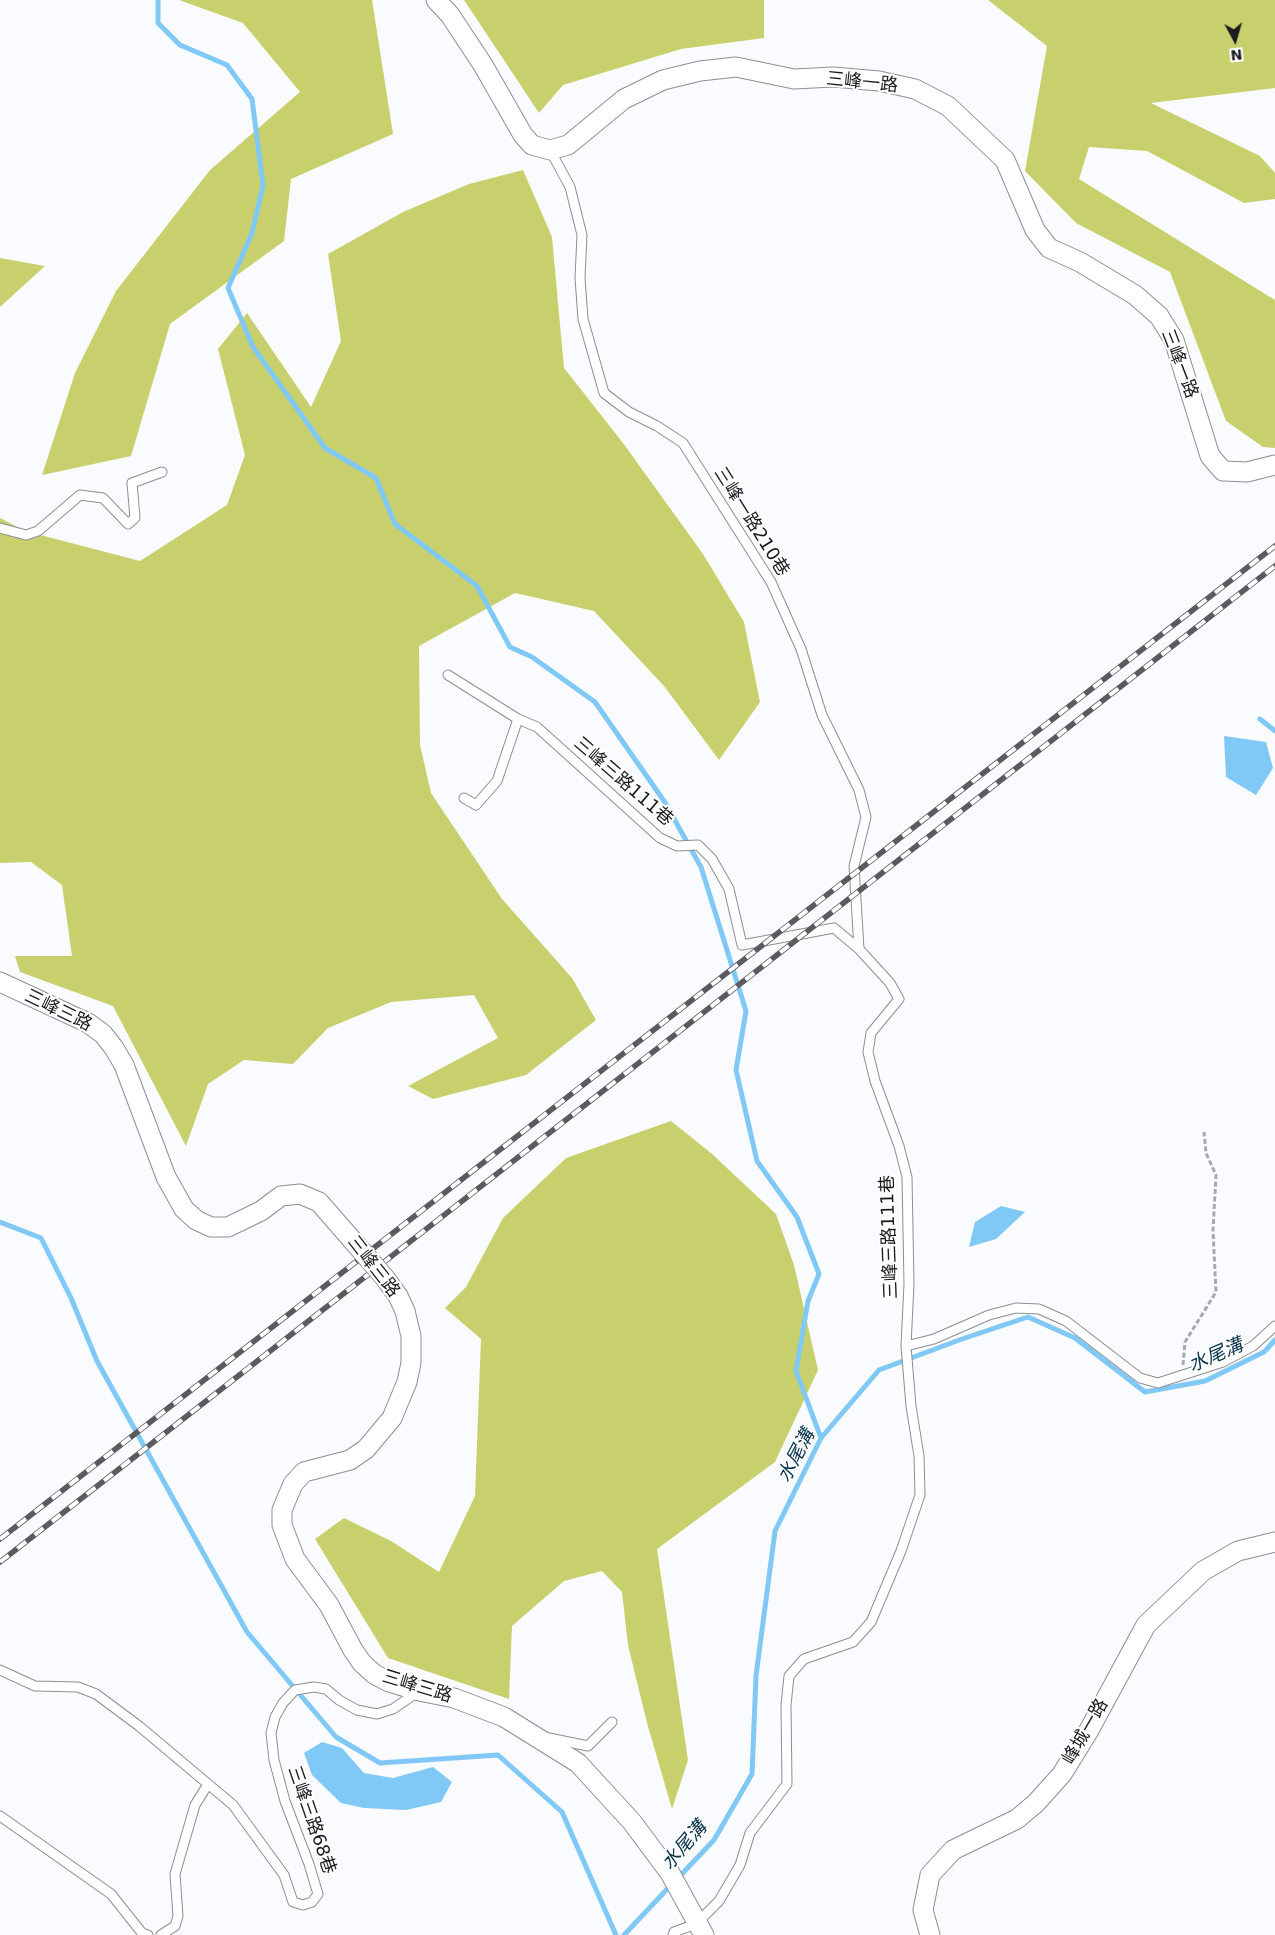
<!DOCTYPE html>
<html>
<head>
<meta charset="utf-8">
<style>
	body { margin:0 }
	#map { position:relative; width:1275px; height:1935px; overflow:hidden; background:#fafbfe; font-family:"DejaVu Sans",sans-serif }
	canvas { display:block }
	.north { position:absolute; left:1210px; top:15px; width:50px; height:50px; -webkit-text-stroke:4px #fff; paint-order:stroke; rotate:174deg; font-size:14px; font-weight:700; line-height:20px; text-align:center; color:#1a1b1e }
	.north::after { content:''; display:block; margin:auto; width:18px; height:22px; background:#1a1b1e; clip-path:polygon(50% 0,100% 100%,50% 72%,0 100%) }
</style>
</head>
<body>
<div id="map">
<canvas width="1275" height="1935"></canvas>
<div class="north">N</div>
</div>
<script>
const context = document.querySelector('canvas').getContext('2d');
context.lineJoin = 'round';
function fill(path, color) { context.fillStyle = color; context.fill(path, 'evenodd'); }
const toPath = rows => new Path2D(rows.map(r => 'M' + r).join(''));
function stroke(path, color, width, dash) { context.strokeStyle = color; context.lineWidth = width; context.lineCap = dash ? 'butt' : 'round'; context.setLineDash(dash || []); context.stroke(path); }
function drawText(font, color, halo, rows, align = 'center') {
  context.font = font + ' "DejaVu Sans","Noto Sans TC",sans-serif'; context.lineWidth = 4; context.setLineDash([]); context.textBaseline = 'middle'; context.strokeStyle = halo; context.fillStyle = color; for (const [text, x, y, turn = 0] of rows) {
    context.save(); context.translate(x, y); context.rotate((+turn || 0) * Math.PI / 180); context.textAlign = isNaN(turn) ? turn : align; if (halo) context.strokeText(text, 0, 0); context.fillText(text, 0, 0); context.restore();
  }
}
fill(toPath([
	[179,0,372,0,393,134,291,179,284,241,170,324,131,456,42,475,75,373,116,291,210,170,300,92,243,23],
	[464,0,764,0,764,38,681,49,563,85,539,113],
	[988,0,1275,0,1275,88,1151,103,1260,156,1275,173,1275,199,1244,203,1147,151,1089,147,1079,179,1275,300,1275,448,1263,447,1226,421,1170,272,1076,223,1025,171,1047,46],
	[523,170,552,237,564,368,623,443,703,554,744,622,760,702,719,760,664,686,594,611,515,593,419,646,420,745,431,793,502,899,572,978,596,1020,526,1075,433,1099,408,1086,498,1038,474,995,391,1002,328,1028,293,1064,244,1060,208,1084,186,1146,113,1006,20,972,15,956,72,956,62,885,31,862,0,863,0,518,25,531,140,561,227,505,245,455,218,349,247,313,311,407,341,341,328,254,403,212,469,184],
	[0,258,45,266,0,307],
	[671,1121,711,1153,776,1214,794,1265,818,1370,775,1462,657,1549,688,1760,672,1809,647,1723,628,1645,622,1592,602,1571,564,1581,512,1626,509,1699,388,1658,315,1539,344,1518,391,1541,439,1572,475,1496,481,1339,445,1308,466,1287,503,1218,566,1158]
]), '#c8d06e');
fill(toPath([
	[1224,736,1266,742,1273,768,1256,795,1226,777],
	[1001,1206,1025,1212,996,1239,969,1247,975,1222],
	[322,1742,342,1748,364,1773,393,1778,433,1767,452,1782,441,1802,406,1810,364,1808,341,1803,312,1775,304,1753]
]), '#80c9f6');
stroke(toPath([
	[158,0,158,23,180,45,227,65,252,99,263,185,252,233,228,288,253,347,325,448,376,478,395,524,477,586,510,647,532,657,595,702,664,801,701,867,746,1011,736,1070,757,1161,797,1217,819,1274,808,1301,796,1371,821,1438],
	[1260,719,1275,731],
	[0,1222,41,1238,71,1298,97,1361,247,1632,336,1737,380,1763,498,1755,562,1812,616,1935],
	[678,1878,714,1840,752,1774,756,1676,775,1531,821,1438,879,1370,962,1339,1028,1317,1075,1338,1145,1392,1205,1381,1264,1352,1275,1340],
	[624,1935,672,1884]
]), '#80c9f6', 5);
const lane = toPath([
	[550,150,570,187,582,235,580,278,583,319,604,393,629,412,657,426,683,443,771,582,801,649,822,715,859,790,866,817,854,866,859,949],
	[0,528,26,535,38,531,80,495,103,498,128,524,135,518,132,483,162,472],
	[448,675,518,719,537,727,660,838,677,846,698,845,712,859,729,889,742,945,834,928,859,949,890,983,899,999,871,1033,868,1052,875,1081,899,1146,907,1177,909,1284,906,1346,911,1406,919,1456,920,1495,901,1551,871,1622,853,1642,804,1659,789,1676,786,1705,787,1784,750,1833,740,1865,719,1901,696,1924,674,1932,673,1935],
	[464,798,476,805,497,781,518,719],
	[906,1346,934,1339,989,1315,1016,1308,1039,1309,1066,1321,1140,1378,1158,1383,1223,1362,1253,1346,1275,1326],
	[0,1670,35,1686,78,1687,96,1694,139,1726,233,1805,284,1875,293,1902,303,1905,312,1902,318,1894,309,1864,285,1801,274,1760,271,1733,275,1717,283,1703,295,1690,314,1687,326,1689,339,1700,357,1710,377,1714,393,1709,419,1691],
	[549,1738,588,1746,612,1722],
	[0,1816,111,1894,142,1933,148,1935],
	[161,1935,175,1926,178,1916,175,1874,195,1805,208,1784]
]);
const street = toPath([
	[436,0,450,15,483,65,523,135,532,145,550,150,568,145,624,99,663,80,700,71,736,67,794,79,833,77,879,81,915,89,948,106,1005,160,1035,230,1049,248,1080,262,1135,295,1159,316,1174,340,1210,456,1223,471,1247,472,1275,465],
	[0,982,88,1023,103,1034,114,1048,124,1065,166,1177,184,1209,196,1220,211,1227,228,1227,261,1211,281,1196,300,1194,319,1202,353,1241],
	[385,1278,398,1296,405,1311,411,1336,411,1363,407,1382,392,1418,366,1449,350,1460,304,1472,293,1484,282,1510,282,1525,295,1559,329,1605,353,1650,362,1663,374,1674,389,1682,419,1691,454,1698,504,1717,578,1763,632,1822,670,1873,704,1935],
	[930,1935,923,1910,930,1875,953,1850,1017,1819,1036,1803,1062,1774,1088,1732,1146,1625,1203,1571,1238,1551,1275,1542]
]);
stroke(lane, '#8c8e96', 11);
stroke(street, '#8c8e96', 21);
stroke(toPath([
	[1183,1365,1185,1342,1216,1292,1213,1230,1216,1175,1206,1153,1204,1132]
]), '#a8a9ac', 3, [5, 2.5]);
stroke(lane, '#fff', 9);
stroke(street, '#fff', 19);
const rail = toPath([
	[0,1539,1275,546],
	[0,1562,1275,566]
]);
stroke(rail, '#5a5b5e', 5.5);
stroke(rail, '#fff', 4, [11]);
const streetBridge = toPath([
	[353,1241,385,1278]
]);
stroke(streetBridge, '#8c8e96', 21, []);
stroke(streetBridge, '#fff', 19);
drawText('18px', '#1a1b1e', '#fff', [
	["三峰一路",862,83,6],
	["三峰一路",1179,364,69],
	["三峰一路210巷",751,522,58],
	["三峰三路111巷",623,782,41],
	["三峰三路",58,1011,26],
	["三峰三路111巷",890,1237,-92],
	["三峰三路",373,1267,52],
	["三峰三路",417,1687,17],
	["峰城一路",1086,1732,-60],
	["三峰三路68巷",311,1820,71]
]);
drawText('italic 19px', '#07334a', '#fff', [
	["水尾溝",1216,1356,-23],
	["水尾溝",797,1456,-62],
	["水尾溝",685,1846,-49]
]);
</script>
</body>
</html>
